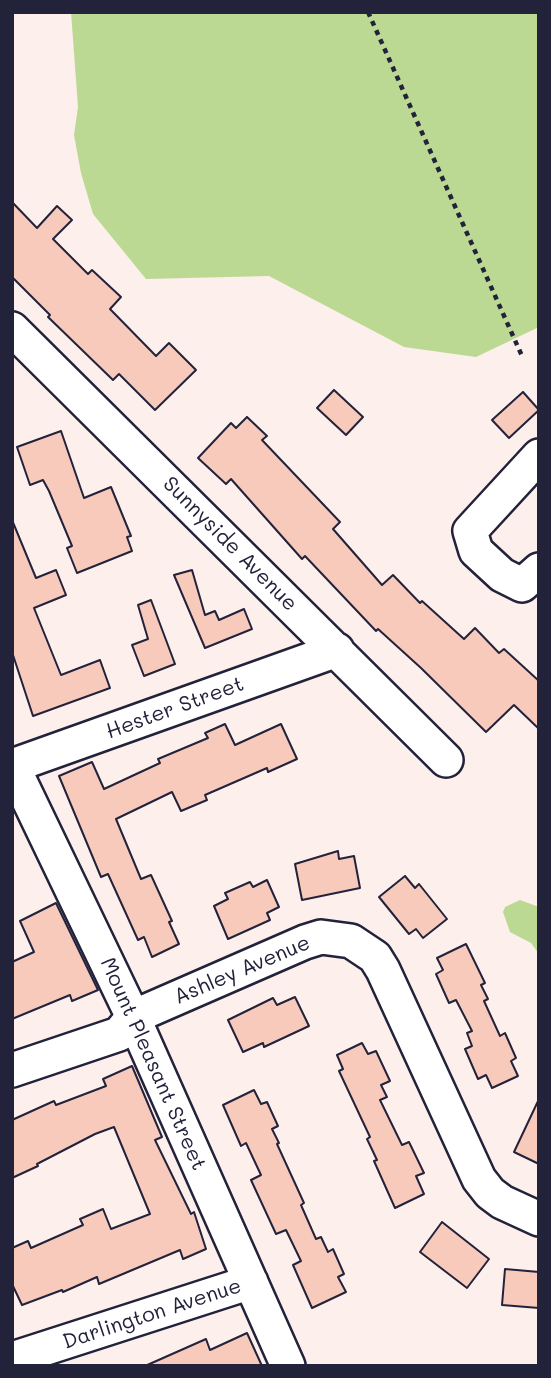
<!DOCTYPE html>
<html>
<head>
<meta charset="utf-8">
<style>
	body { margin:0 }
	#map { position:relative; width:551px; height:1378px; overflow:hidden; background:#fdefeb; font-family:Mali,sans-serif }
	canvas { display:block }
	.frame { position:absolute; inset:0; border:14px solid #22223b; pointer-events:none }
</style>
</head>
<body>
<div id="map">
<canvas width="551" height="1378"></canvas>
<div class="frame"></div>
</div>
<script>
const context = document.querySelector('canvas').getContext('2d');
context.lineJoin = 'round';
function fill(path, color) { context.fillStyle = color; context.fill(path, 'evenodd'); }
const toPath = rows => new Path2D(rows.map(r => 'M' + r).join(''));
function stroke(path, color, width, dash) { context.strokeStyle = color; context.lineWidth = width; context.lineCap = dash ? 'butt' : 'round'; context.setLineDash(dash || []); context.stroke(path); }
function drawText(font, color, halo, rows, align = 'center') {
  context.font = font + ' Mali,sans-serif'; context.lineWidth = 5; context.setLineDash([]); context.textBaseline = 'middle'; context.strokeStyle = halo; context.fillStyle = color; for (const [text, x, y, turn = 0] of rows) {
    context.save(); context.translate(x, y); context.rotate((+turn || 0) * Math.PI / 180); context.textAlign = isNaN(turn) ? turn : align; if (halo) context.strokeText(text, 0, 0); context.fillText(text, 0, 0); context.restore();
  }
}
fill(toPath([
	[71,12,539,12,539,327,476,357,404,347,269,276,146,279,93,214,81,173,74,135,78,107],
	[520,900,539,907,539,954,531,943,510,932,503,912,505,907]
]), '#bbd992');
const building = toPath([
	[12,202,37,228,57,206,72,220,53,239,88,274,92,270,121,297,110,309,156,356,169,343,196,370,155,410,119,374,113,380,48,317,50,315,12,277,12,202],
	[334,390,363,417,346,435,317,408,334,390],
	[523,392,539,410,509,438,492,420,523,392],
	[247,417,267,436,262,440,340,522,333,529,382,585,393,575,420,603,422,601,464,639,475,628,499,653,504,649,539,681,539,729,514,705,486,732,421,668,378,629,376,631,305,556,302,559,231,479,226,484,198,458,231,423,236,428,247,417],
	[61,431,84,498,111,487,131,536,127,537,132,551,77,573,67,548,72,546,49,491,43,480,30,485,17,447,61,431],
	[12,520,36,578,56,570,66,595,34,608,61,675,100,660,110,688,33,716,12,652,12,520],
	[192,570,205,615,215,611,219,620,244,609,252,629,205,648,174,575,192,570],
	[151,600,175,664,144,676,132,645,148,639,138,605,151,600],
	[225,724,235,745,281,724,297,759,268,772,267,768,205,795,207,800,181,811,172,792,116,819,141,879,151,875,172,921,169,922,179,944,152,957,144,937,138,940,108,874,101,877,59,776,92,762,104,789,160,763,158,759,208,738,205,733,225,724],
	[338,851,339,859,354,856,360,888,302,900,295,864,338,851],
	[405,876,415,888,419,884,447,919,423,938,416,929,409,934,379,897,405,876],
	[267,880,279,907,267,913,270,920,228,939,214,906,228,899,225,893,250,882,253,887,267,880],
	[56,903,98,990,72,1001,70,995,12,1019,12,962,34,952,20,921,56,903],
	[466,944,485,983,481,985,488,999,484,1001,500,1036,505,1033,516,1058,511,1061,518,1076,492,1088,486,1075,478,1079,465,1049,472,1046,467,1033,472,1031,456,1000,449,1003,436,974,443,970,437,958,466,944],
	[295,997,309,1026,264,1047,263,1043,243,1052,228,1020,273,998,277,1005,295,997],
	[362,1043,368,1054,376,1051,390,1081,381,1085,387,1097,380,1100,402,1145,409,1142,424,1173,416,1176,424,1194,395,1208,374,1161,377,1160,367,1139,370,1137,339,1071,343,1069,337,1055,362,1043],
	[132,1066,162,1137,155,1140,191,1214,194,1212,206,1249,183,1259,180,1250,99,1284,97,1277,63,1292,62,1290,22,1305,12,1284,12,1248,28,1241,31,1248,83,1225,80,1219,103,1209,111,1229,150,1214,114,1127,95,1134,37,1164,38,1166,12,1178,12,1120,54,1101,56,1105,106,1086,103,1079,132,1066],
	[254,1090,261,1104,267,1102,278,1126,272,1129,279,1143,277,1144,304,1203,301,1205,316,1239,321,1237,328,1252,333,1249,344,1274,338,1277,346,1292,312,1308,293,1265,301,1261,286,1230,276,1234,251,1180,261,1175,246,1143,241,1146,223,1105,254,1090],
	[539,1099,539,1164,514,1152,539,1099],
	[442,1222,489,1259,467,1288,420,1252,442,1222],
	[505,1269,539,1272,539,1308,502,1305,505,1269],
	[247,1333,262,1366,145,1366,206,1339,210,1350,247,1333]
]);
fill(building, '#f7cabb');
stroke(building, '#22223b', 2);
const minor = toPath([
	[12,329,446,760],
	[539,456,470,531,476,551,502,575,522,585,539,570],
	[12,765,133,1017,288,1366],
	[12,766,337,650],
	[12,1070,119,1034,133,1017,305,942,321,937,351,941,375,957,383,970,479,1179,490,1193,502,1202,539,1219],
	[12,1359,251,1282]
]);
stroke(minor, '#22223b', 38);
stroke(toPath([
	[368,12,522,356]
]), '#22223b', 4.5, [5, 5]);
stroke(minor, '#fff', 33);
drawText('21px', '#22223b', '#fff', [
	["Sunnyside Avenue",230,544,45],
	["Hester Street",175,708,-20],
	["Ashley Avenue",242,970,-23],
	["Mount Pleasant Street",153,1064,66],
	["Darlington Avenue",152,1314,-18]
]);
</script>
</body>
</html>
